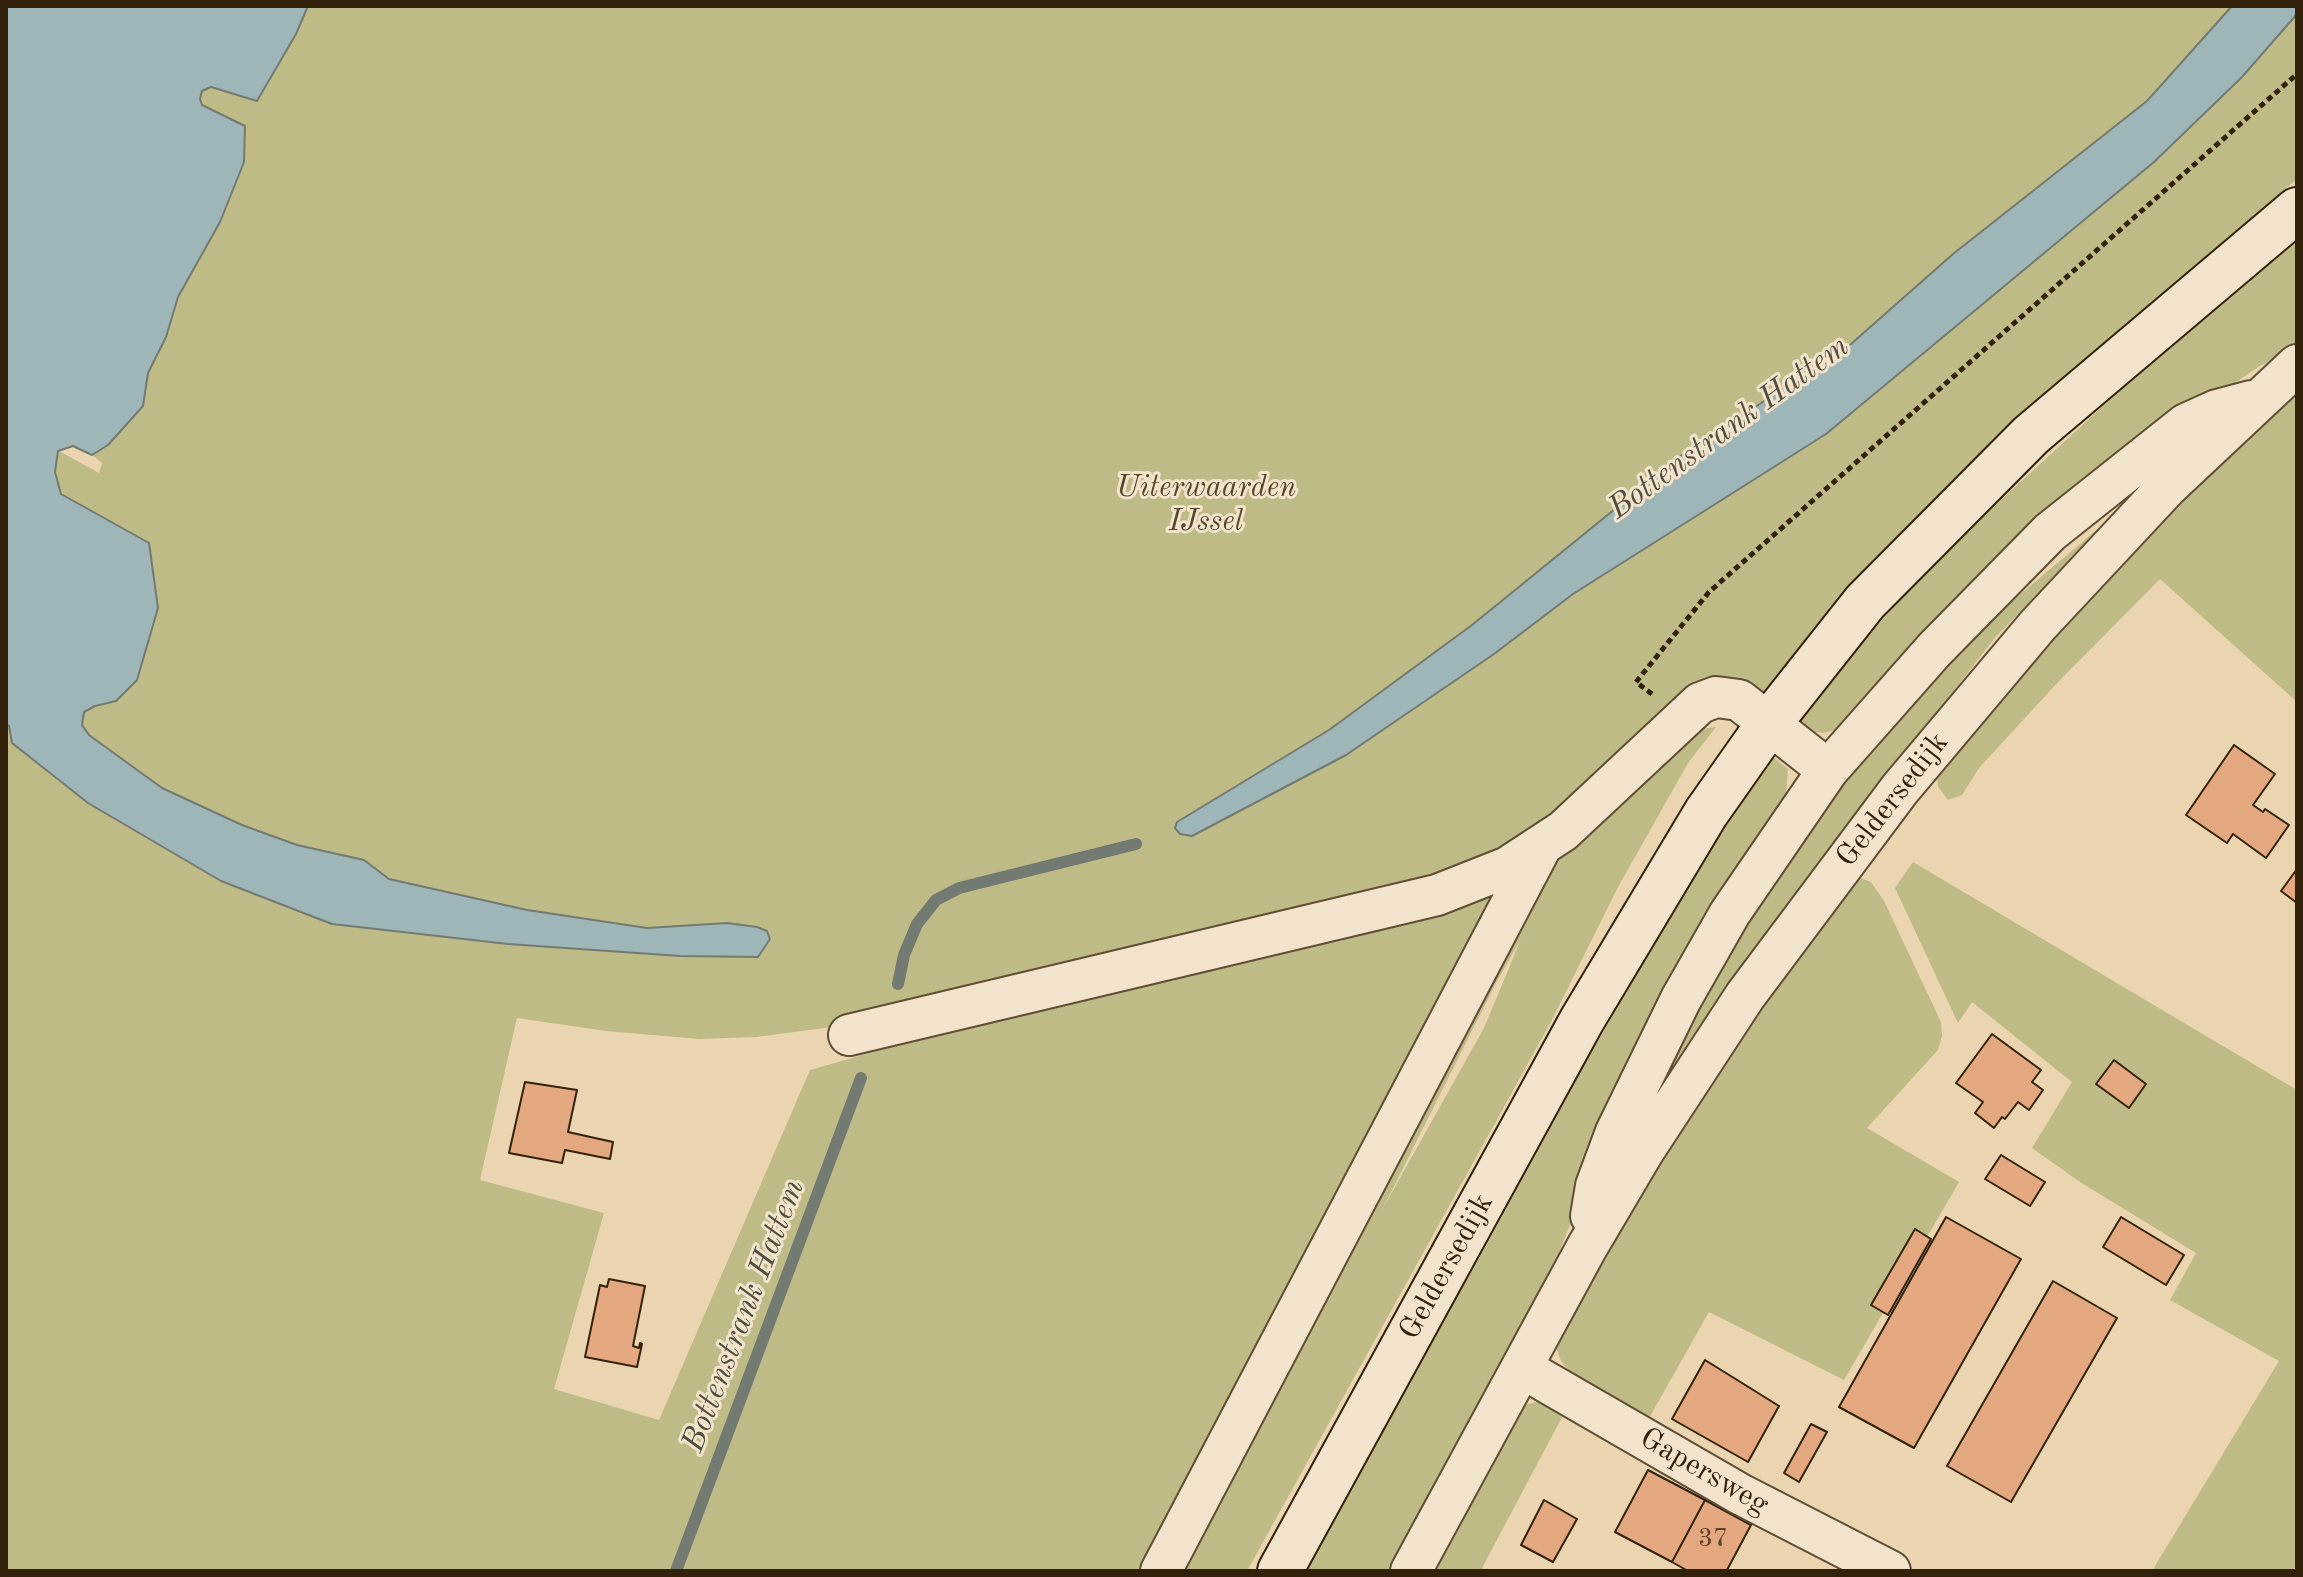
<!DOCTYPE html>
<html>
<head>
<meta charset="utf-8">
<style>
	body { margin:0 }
	#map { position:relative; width:2303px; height:1577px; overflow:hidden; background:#ebd5b0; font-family:"Old Standard TT",serif }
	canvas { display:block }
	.frame { position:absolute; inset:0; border:8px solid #32210b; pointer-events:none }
</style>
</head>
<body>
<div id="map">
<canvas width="2303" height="1577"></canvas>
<div class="frame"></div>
</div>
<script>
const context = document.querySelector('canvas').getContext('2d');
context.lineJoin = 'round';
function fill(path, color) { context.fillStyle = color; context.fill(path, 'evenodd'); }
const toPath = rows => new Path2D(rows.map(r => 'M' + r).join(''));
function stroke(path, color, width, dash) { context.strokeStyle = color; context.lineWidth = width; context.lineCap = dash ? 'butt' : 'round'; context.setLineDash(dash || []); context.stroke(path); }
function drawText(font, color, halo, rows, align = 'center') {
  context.font = font + ' "Old Standard TT",serif'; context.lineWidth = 6; context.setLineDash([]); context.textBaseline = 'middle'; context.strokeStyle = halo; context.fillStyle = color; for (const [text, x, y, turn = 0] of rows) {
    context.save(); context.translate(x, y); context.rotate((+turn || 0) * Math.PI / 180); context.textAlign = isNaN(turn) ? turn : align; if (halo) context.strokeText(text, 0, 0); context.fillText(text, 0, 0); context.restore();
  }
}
fill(toPath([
	[308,6,2297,6,2297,179,2069,373,1948,486,1808,636,1765,693,1748,686,1692,730,1716,727,1688,763,1617,889,1551,1022,1247,1571,6,1571,6,724,9,725,12,743,61,783,119,822,332,924,508,944,680,956,758,957,625,943,351,885,161,793,89,735,82,725,84,712,42,486,59,451,99,473,102,463,92,455,108,445,143,406,148,373,166,337,178,297,220,222,244,163,244,137,187,117,202,72,263,92,296,34],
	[1521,939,1484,1028,1382,1210,1496,983],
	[891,1010,897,1045,810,1070,659,1420,554,1389,604,1213,480,1180,517,1018,606,1031,699,1039,756,1037,825,1028],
	[2297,237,2297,346,2258,367,2170,428,1839,729,1824,733,1808,731,1799,724,1868,636,1934,562,2131,380],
	[2297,383,2297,702,2160,579,2059,681,1979,768,1962,795,1948,800,1938,787,1937,774,2035,648],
	[2106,522,1994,639,1836,842,1606,1188,1725,948,1868,744,1997,614],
	[1773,757,1788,769,1785,809,1586,1186,1559,1252,1559,1268,1393,1571,1302,1571,1486,1246,1584,1065,1721,830],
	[1913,862,2297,1090,2297,1571,2152,1571,2279,1361,2170,1300,2196,1253,2080,1182,2032,1148,2072,1082,1972,1002,1958,1023,1895,888],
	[1856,876,1871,882,1884,901,1941,1022,1942,1036,1938,1050,1867,1128,1959,1182,1844,1380,1709,1312,1649,1418,1575,1378,1561,1361,1556,1348,1554,1339,1558,1326,1760,1000],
	[1550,1399,1569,1404,1482,1568,1486,1571,1430,1571,1524,1405]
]), '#bebb86');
const water = toPath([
	[6,6,308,6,296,34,257,101,211,87,202,91,200,99,202,105,245,126,244,162,220,222,178,297,166,337,148,373,143,406,108,445,92,455,73,446,58,451,55,472,61,494,149,543,158,608,137,680,116,701,95,706,84,712,82,725,89,735,162,788,242,825,297,845,364,860,389,879,527,910,647,928,727,923,757,927,767,931,770,939,758,957,680,956,508,944,332,924,221,881,88,803,12,743,9,726,6,724,6,6],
	[2232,6,2297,6,2297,14,2242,77,2154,162,1826,434,1573,594,1494,654,1346,755,1192,836,1180,834,1175,828,1177,822,1329,730,1472,625,1679,457,1851,344,1953,254,2147,101,2232,6]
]);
fill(water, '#9eb6b7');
stroke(water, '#737a72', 2);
stroke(toPath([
	[898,984,904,955,917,924,936,900,959,888,1136,844],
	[676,1571,861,1078]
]), '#737a72', 12);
const building = toPath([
	[2234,745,2275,774,2253,805,2263,812,2265,809,2289,825,2266,858,2233,834,2227,843,2186,815,2234,745],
	[2297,869,2297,903,2281,891,2297,869],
	[1992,1034,2041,1070,2032,1082,2043,1090,2029,1110,2018,1102,2005,1119,2002,1117,1994,1128,1975,1113,1983,1102,1956,1083,1992,1034],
	[2114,1060,2146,1084,2129,1108,2096,1084,2114,1060],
	[525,1082,577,1090,568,1132,613,1142,610,1159,565,1150,562,1163,509,1153,525,1082],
	[2001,1155,2045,1182,2030,1206,1985,1179,2001,1155],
	[1946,1217,2021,1259,1914,1448,1839,1407,1946,1217],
	[2121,1217,2184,1255,2166,1285,2103,1247,2121,1217],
	[1915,1229,1931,1239,1888,1315,1871,1305,1915,1229],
	[609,1279,645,1286,633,1346,639,1348,640,1343,642,1344,637,1367,585,1357,600,1285,607,1287,609,1279],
	[2053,1281,2117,1318,2011,1502,1947,1466,2053,1281],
	[1705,1360,1779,1406,1748,1462,1672,1419,1705,1360],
	[1811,1424,1827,1432,1799,1482,1784,1473,1811,1424],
	[1648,1470,1705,1500,1672,1562,1615,1532,1648,1470],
	[1544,1500,1577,1519,1553,1562,1521,1545,1544,1500],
	[1705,1500,1751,1525,1727,1570,1730,1571,1688,1571,1672,1562,1705,1500]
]);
fill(building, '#e3a87f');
stroke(building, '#32210b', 2);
const minor = toPath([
	[849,1035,1437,895,1508,867,1563,831,1700,703,1716,697,1739,700,1828,770],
	[1591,1216,1596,1186,1616,1132,1681,999,1730,913,1828,770,1934,650,2050,532,2186,424,2217,410,2251,401],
	[1522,1368,1740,1494,1890,1571],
	[1161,1571,1542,845],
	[1411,1571,1587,1247,1643,1152,1745,996,1900,789,2038,625,2166,488,2297,365]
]);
const secondary = toPath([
	[1280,1571,1582,1020,1706,813,1770,722,1865,602,2031,435,2297,210]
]);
stroke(minor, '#604e34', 44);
stroke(secondary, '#32210b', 48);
stroke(toPath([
	[1652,694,1636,682,1709,592,2297,74]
]), '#32210b', 5, [6, 4]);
stroke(minor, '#f2e4cc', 40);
stroke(secondary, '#f2e4cc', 44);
drawText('26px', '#5e4328', null, [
	["37",1713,1539]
]);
drawText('italic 30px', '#55482a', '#f2e4cc', [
	["Uiterwaarden",1206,488],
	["IJssel",1206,522]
]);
drawText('30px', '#32210b', '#f2e4cc', [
	["Geldersedijk",1893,800,-52],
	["Geldersedijk",1447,1267,-61],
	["Gapersweg",1704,1472,30]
]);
drawText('italic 32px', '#524e3f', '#f2e4cc', [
	["Bottenstrank Hattem",1729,428,-36],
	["Bottenstrank Hattem",744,1316,-69]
]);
</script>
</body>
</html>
